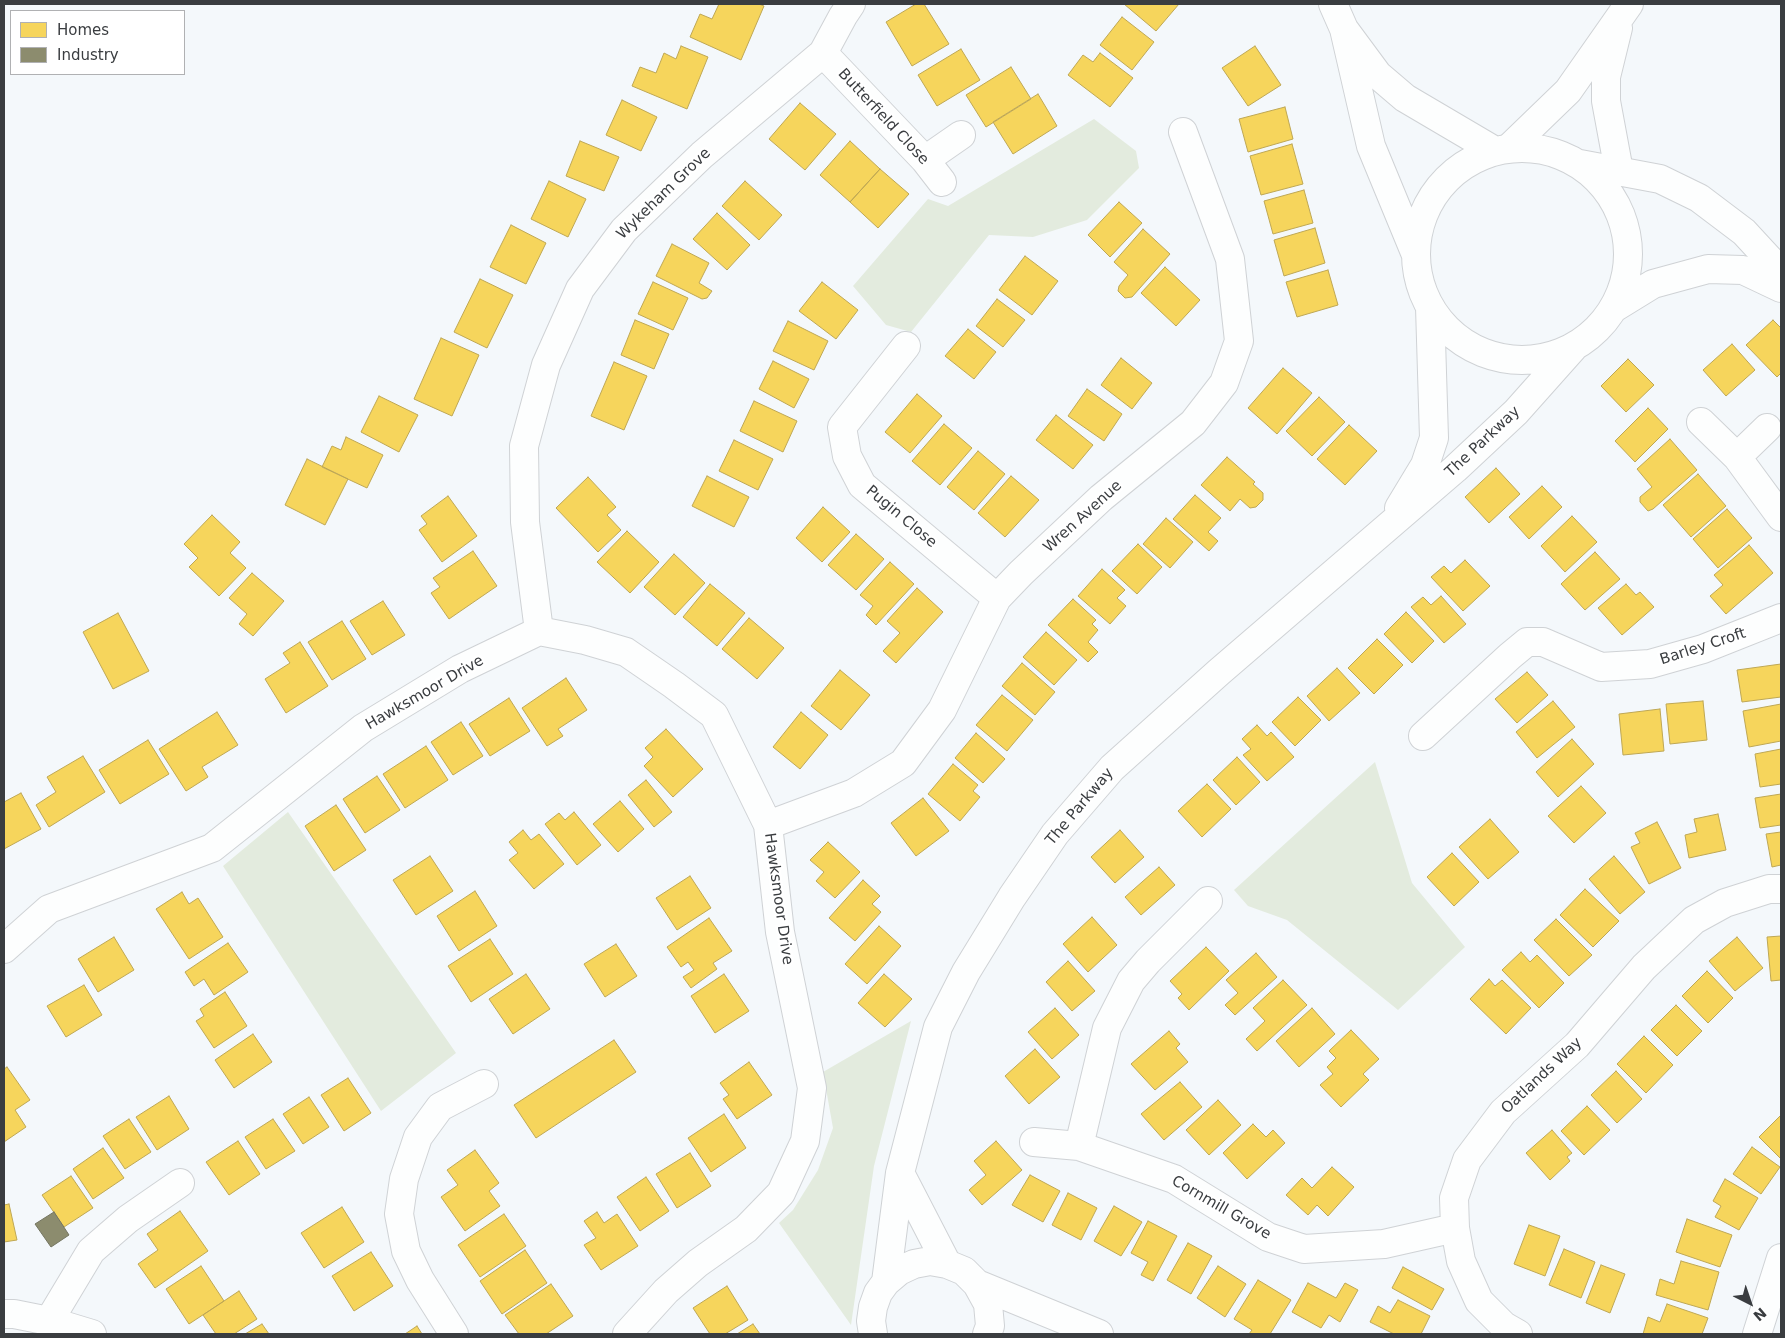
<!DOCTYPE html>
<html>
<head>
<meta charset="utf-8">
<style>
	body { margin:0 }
	#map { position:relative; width:1785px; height:1338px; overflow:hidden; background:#f4f8fb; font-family:"DejaVu Sans",sans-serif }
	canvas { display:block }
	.frame { position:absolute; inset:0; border:5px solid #3a3d40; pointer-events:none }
	.legend { position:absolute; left:10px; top:10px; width:175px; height:65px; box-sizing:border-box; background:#fff; border:1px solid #b0b1b3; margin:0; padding:6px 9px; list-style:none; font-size:15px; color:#3a3d40 }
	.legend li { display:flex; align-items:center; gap:10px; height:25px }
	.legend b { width:25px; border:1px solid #b0b1b3 }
	.north { position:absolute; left:1725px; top:1278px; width:50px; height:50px; -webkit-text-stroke:4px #fff; paint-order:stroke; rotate:139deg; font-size:14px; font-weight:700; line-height:20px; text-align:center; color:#3a3d40 }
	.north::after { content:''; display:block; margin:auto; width:18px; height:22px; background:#3a3d40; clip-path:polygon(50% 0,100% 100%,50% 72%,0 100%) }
</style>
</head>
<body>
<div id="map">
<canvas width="1785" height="1338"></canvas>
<div class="frame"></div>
<ul class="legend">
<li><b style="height:14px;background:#f6d55c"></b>Homes</li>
<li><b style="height:14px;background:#8c8c6e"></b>Industry</li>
</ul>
<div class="north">N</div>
</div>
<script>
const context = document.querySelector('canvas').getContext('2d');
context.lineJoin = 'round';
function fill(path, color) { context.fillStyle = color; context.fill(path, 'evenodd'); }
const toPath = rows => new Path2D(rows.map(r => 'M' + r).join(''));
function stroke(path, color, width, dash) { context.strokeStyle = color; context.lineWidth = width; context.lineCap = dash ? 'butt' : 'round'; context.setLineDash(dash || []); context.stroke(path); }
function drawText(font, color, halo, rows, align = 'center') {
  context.font = font + ' "DejaVu Sans",sans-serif'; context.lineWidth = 5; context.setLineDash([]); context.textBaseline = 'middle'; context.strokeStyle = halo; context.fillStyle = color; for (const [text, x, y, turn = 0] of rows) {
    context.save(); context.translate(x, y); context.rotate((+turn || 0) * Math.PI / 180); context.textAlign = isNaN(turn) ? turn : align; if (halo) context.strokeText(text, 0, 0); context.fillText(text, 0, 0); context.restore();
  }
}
fill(toPath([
	[1094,119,1136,151,1139,168,1087,220,1033,237,989,235,911,332,886,325,853,286,928,199,948,206],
	[1375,762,1412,883,1465,947,1398,1010,1287,920,1248,906,1234,890],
	[288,812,456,1053,381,1111,223,866],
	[911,1021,874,1166,851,1325,779,1223,793,1210,818,1170,833,1128,823,1072]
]), '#e3ebde');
const homes = toPath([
	[719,4,759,4,764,6,741,60,690,37,700,14,712,19,719,4],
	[916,4,924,4,949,44,912,66,886,22,916,4],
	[1124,4,1179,4,1156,31,1124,4],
	[1122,17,1154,42,1132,70,1100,45,1122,17],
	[681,46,708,57,687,109,632,86,640,67,656,73,664,53,676,59,681,46],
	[1255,46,1281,85,1248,106,1222,68,1255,46],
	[961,49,980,80,937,106,918,75,961,49],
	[1100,53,1133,78,1110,107,1068,75,1083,55,1093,62,1100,53],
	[1011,67,1031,99,986,127,966,95,1011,67],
	[1038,94,1057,126,1013,154,993,122,1038,94],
	[622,100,657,117,641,151,606,135,622,100],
	[800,103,836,134,805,170,769,139,800,103],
	[1285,107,1293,139,1248,152,1239,119,1285,107],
	[580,141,619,157,604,191,566,176,580,141],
	[850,141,880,169,850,202,820,175,850,141],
	[1292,144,1303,184,1261,195,1250,156,1292,144],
	[880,169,909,194,878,228,850,202,880,169],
	[549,181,586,199,568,237,531,219,549,181],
	[745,181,782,215,759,240,722,206,745,181],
	[1304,190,1313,223,1273,234,1264,201,1304,190],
	[1119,202,1142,223,1110,257,1088,235,1119,202],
	[717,213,750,245,727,270,693,239,717,213],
	[511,225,546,243,526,284,490,267,511,225],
	[1315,228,1325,263,1284,276,1274,240,1315,228],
	[1143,229,1170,254,1132,297,1125,298,1118,291,1119,286,1128,275,1114,262,1143,229],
	[672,244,709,263,699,283,712,291,707,298,702,299,656,276,672,244],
	[1025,256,1058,281,1032,315,999,290,1025,256],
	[1165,267,1200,300,1176,326,1141,293,1165,267],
	[1328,270,1338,305,1297,317,1286,282,1328,270],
	[480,279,513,295,487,348,454,332,480,279],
	[653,282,688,298,673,330,638,314,653,282],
	[822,282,858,310,836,339,799,311,822,282],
	[997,299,1025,320,1003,347,976,326,997,299],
	[635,320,669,334,654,369,621,355,635,320],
	[1773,320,1781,328,1781,373,1777,377,1746,345,1773,320],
	[788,321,828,341,814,370,773,351,788,321],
	[968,329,996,352,974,379,945,356,968,329],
	[441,338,479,355,452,416,414,399,441,338],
	[1732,344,1755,370,1726,396,1703,370,1732,344],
	[1121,358,1152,383,1132,409,1101,385,1121,358],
	[1628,359,1654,385,1626,412,1601,386,1628,359],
	[773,361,809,379,794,408,759,389,773,361],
	[614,362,647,376,624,430,591,416,614,362],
	[1283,368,1312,393,1277,434,1248,408,1283,368],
	[1087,389,1122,414,1104,441,1068,416,1087,389],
	[917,394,942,416,910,453,885,432,917,394],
	[379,396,418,415,399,452,361,432,379,396],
	[1319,397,1345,422,1312,456,1286,431,1319,397],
	[754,401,797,421,783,452,740,431,754,401],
	[1648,408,1668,429,1635,462,1615,441,1648,408],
	[1056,415,1093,445,1073,469,1036,440,1056,415],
	[944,424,972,448,940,485,912,461,944,424],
	[1349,425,1377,451,1345,485,1317,459,1349,425],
	[346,437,383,455,367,488,322,467,332,446,341,450,346,437],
	[1670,439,1697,470,1653,509,1648,511,1640,502,1640,497,1652,487,1637,469,1670,439],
	[734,440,773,459,758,490,719,471,734,440],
	[978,451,1005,474,974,510,947,487,978,451],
	[1227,457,1255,482,1253,484,1263,493,1263,500,1256,507,1250,508,1240,499,1230,511,1201,485,1227,457],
	[307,459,348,479,325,525,285,505,307,459],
	[1496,468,1520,494,1489,523,1465,497,1496,468],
	[1698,474,1726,506,1691,537,1663,505,1698,474],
	[707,476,749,497,734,527,692,506,707,476],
	[1011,476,1039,500,1005,537,978,513,1011,476],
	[588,477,616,507,607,515,621,530,598,552,556,508,588,477],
	[1542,486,1562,507,1529,539,1509,517,1542,486],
	[1195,495,1221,518,1208,532,1218,541,1209,551,1173,519,1195,495],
	[448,496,477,536,442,562,419,530,427,524,421,516,448,496],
	[823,507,850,532,822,562,796,538,823,507],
	[1727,509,1752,538,1718,568,1693,539,1727,509],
	[212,515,240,542,230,553,246,568,219,596,189,567,198,558,184,544,212,515],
	[1572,516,1597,542,1565,572,1541,546,1572,516],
	[1166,518,1193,542,1170,568,1143,544,1166,518],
	[627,531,659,562,630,593,597,562,627,531],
	[856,534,884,559,856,590,828,565,856,534],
	[1138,544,1162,567,1137,594,1112,571,1138,544],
	[1749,545,1773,573,1726,614,1710,596,1723,585,1714,575,1749,545],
	[473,551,497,586,449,619,431,593,440,587,433,578,473,551],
	[1595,552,1620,579,1585,610,1561,584,1595,552],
	[674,554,705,583,675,615,644,587,674,554],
	[1465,560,1490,586,1463,611,1431,577,1444,566,1451,573,1465,560],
	[890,562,914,584,876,625,866,615,873,606,860,595,890,562],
	[1102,569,1125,590,1117,598,1126,606,1110,624,1078,596,1102,569],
	[252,573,284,601,253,636,239,624,247,614,229,598,252,573],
	[710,584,745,613,717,646,683,617,710,584],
	[1626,584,1636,595,1640,592,1654,607,1622,635,1598,608,1626,584],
	[917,588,943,612,896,663,883,651,900,633,887,621,917,588],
	[1441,596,1466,624,1444,643,1411,607,1423,597,1431,605,1441,596],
	[1073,599,1096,620,1092,624,1098,630,1088,642,1098,652,1088,662,1048,625,1073,599],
	[383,601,405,635,372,655,350,621,383,601],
	[1406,612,1434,641,1412,663,1384,634,1406,612],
	[118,613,149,671,113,689,83,632,118,613],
	[749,618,784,648,757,679,722,649,749,618],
	[342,621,366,659,332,680,308,642,342,621],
	[1046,632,1077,660,1054,685,1023,657,1046,632],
	[1377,639,1403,665,1374,694,1348,668,1377,639],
	[300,642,328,686,286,713,265,679,290,663,283,653,300,642],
	[1022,663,1055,692,1035,715,1002,686,1022,663],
	[1781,664,1781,697,1742,702,1737,670,1781,664],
	[1337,668,1360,693,1329,721,1307,696,1337,668],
	[840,670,870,695,841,730,811,706,840,670],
	[1527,672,1548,695,1517,723,1495,699,1527,672],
	[566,678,587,710,558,729,563,736,547,746,522,708,566,678],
	[1002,695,1033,720,1007,751,976,725,1002,695],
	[1298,697,1321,720,1295,746,1272,722,1298,697],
	[509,698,530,731,490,756,469,724,509,698],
	[1553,701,1575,727,1537,758,1516,732,1553,701],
	[1703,701,1707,740,1670,744,1666,704,1703,701],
	[1781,704,1781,741,1749,747,1743,711,1781,704],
	[1660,709,1664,751,1623,755,1619,714,1660,709],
	[217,712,238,745,202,767,208,777,186,791,159,749,217,712],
	[801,712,828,735,800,769,773,747,801,712],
	[461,722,483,756,453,775,431,742,461,722],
	[1257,725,1267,736,1271,732,1294,757,1267,781,1243,755,1251,749,1242,739,1257,725],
	[666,729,703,769,673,797,644,766,653,757,645,748,666,729],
	[976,733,1005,759,983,783,955,758,976,733],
	[1572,739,1594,764,1558,797,1536,772,1572,739],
	[148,740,169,774,120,804,99,770,148,740],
	[426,746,448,780,405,808,383,774,426,746],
	[1781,749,1781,784,1760,787,1755,754,1781,749],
	[83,756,105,792,49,827,36,805,56,792,47,777,83,756],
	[1237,757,1260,782,1236,805,1213,780,1237,757],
	[953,764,978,785,973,791,980,797,960,821,928,794,953,764],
	[377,776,400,810,365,833,343,799,377,776],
	[646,780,672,812,654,827,628,795,646,780],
	[1207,784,1231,809,1202,837,1178,811,1207,784],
	[1581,786,1606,813,1574,843,1548,816,1581,786],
	[21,793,41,829,4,849,4,802,21,793],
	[1781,794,1781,825,1760,828,1755,798,1781,794],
	[923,798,949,831,916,856,891,823,923,798],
	[620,801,644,829,618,852,593,824,620,801],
	[336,805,366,850,334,871,305,826,336,805],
	[574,812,601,845,577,865,545,824,559,813,565,820,574,812],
	[1718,814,1726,850,1689,858,1685,835,1697,832,1694,819,1718,814],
	[1490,819,1519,852,1488,879,1459,847,1490,819],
	[1657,822,1681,868,1649,884,1631,847,1640,843,1635,833,1657,822],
	[523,830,531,840,539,834,564,864,534,889,509,860,518,853,509,842,523,830],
	[1120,830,1144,857,1115,883,1091,857,1120,830],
	[1781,832,1781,865,1772,867,1766,834,1781,832],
	[828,842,860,872,835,898,816,881,824,872,810,860,828,842],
	[1452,853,1479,882,1454,906,1427,877,1452,853],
	[430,856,453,891,416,915,393,880,430,856],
	[1614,856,1645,892,1620,914,1589,879,1614,856],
	[1159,867,1175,885,1141,915,1125,897,1159,867],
	[690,876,711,908,677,930,656,898,690,876],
	[863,880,880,896,872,904,881,912,855,941,829,918,863,880],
	[1585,889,1619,921,1593,947,1560,915,1585,889],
	[475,891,497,926,459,951,437,916,475,891],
	[182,892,189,904,198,898,223,937,189,959,156,909,182,892],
	[1092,917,1117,945,1088,972,1063,944,1092,917],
	[709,918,732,951,713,963,717,969,691,988,683,977,694,970,688,962,681,967,667,947,709,918],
	[1556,919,1592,955,1569,976,1534,940,1556,919],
	[879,926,901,946,867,984,845,964,879,926],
	[1781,936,1781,980,1771,981,1767,937,1781,936],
	[114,937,134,970,98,992,78,959,114,937],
	[1737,937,1763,968,1735,991,1709,961,1737,937],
	[490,939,513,974,471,1002,448,966,490,939],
	[228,943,248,972,214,995,204,979,194,986,185,972,228,943],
	[616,944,637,976,605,997,584,964,616,944],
	[1206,947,1229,971,1189,1010,1178,998,1182,994,1170,981,1206,947],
	[1521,952,1530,962,1537,955,1564,983,1539,1008,1502,970,1521,952],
	[1256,953,1277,977,1235,1015,1225,1005,1238,993,1226,980,1256,953],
	[1068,961,1095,991,1072,1011,1046,982,1068,961],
	[1707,971,1733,998,1708,1023,1682,996,1707,971],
	[526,974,550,1009,513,1034,489,999,526,974],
	[724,974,749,1011,715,1033,691,996,724,974],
	[884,974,912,999,885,1027,858,1003,884,974],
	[1489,979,1495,986,1502,980,1531,1008,1506,1034,1470,999,1489,979],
	[1283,980,1307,1005,1257,1051,1246,1039,1265,1021,1253,1008,1283,980],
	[84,985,102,1015,66,1037,47,1006,84,985],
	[225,992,247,1026,214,1048,196,1021,204,1016,200,1009,225,992],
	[1676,1005,1702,1031,1677,1056,1651,1030,1676,1005],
	[1055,1008,1079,1035,1052,1059,1028,1032,1055,1008],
	[1312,1008,1335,1034,1299,1067,1276,1041,1312,1008],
	[1351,1030,1379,1059,1363,1074,1369,1080,1341,1107,1320,1085,1333,1074,1327,1067,1336,1058,1329,1051,1351,1030],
	[1169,1031,1180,1044,1176,1048,1188,1062,1155,1090,1131,1064,1169,1031],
	[253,1034,272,1062,234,1088,215,1060,253,1034],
	[1644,1036,1673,1065,1646,1093,1617,1064,1644,1036],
	[614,1040,636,1072,536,1138,514,1105,614,1040],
	[1035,1049,1060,1077,1029,1104,1005,1076,1035,1049],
	[749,1062,772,1095,737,1119,723,1099,729,1095,720,1083,749,1062],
	[7,1067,30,1100,15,1110,26,1127,4,1142,4,1069,7,1067],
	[1616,1071,1642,1099,1617,1123,1591,1095,1616,1071],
	[348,1078,371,1113,344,1131,321,1095,348,1078],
	[1180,1082,1202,1107,1164,1140,1141,1114,1180,1082],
	[169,1096,189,1129,157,1150,136,1117,169,1096],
	[309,1097,329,1127,303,1144,283,1114,309,1097],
	[1218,1100,1241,1125,1209,1155,1186,1130,1218,1100],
	[1587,1106,1610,1130,1584,1155,1561,1131,1587,1106],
	[724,1114,746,1148,711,1172,688,1138,724,1114],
	[1781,1115,1781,1159,1759,1137,1781,1115],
	[129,1119,151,1152,125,1169,103,1136,129,1119],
	[273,1119,295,1151,266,1169,245,1137,273,1119],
	[1253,1124,1266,1137,1273,1130,1285,1143,1247,1179,1223,1153,1253,1124],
	[1552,1130,1572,1153,1567,1157,1570,1161,1550,1180,1526,1153,1552,1130],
	[238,1141,260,1174,229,1195,206,1162,238,1141],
	[996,1141,1022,1170,982,1205,969,1190,986,1175,974,1161,996,1141],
	[1752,1147,1780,1167,1761,1194,1733,1174,1752,1147],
	[103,1148,124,1178,93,1199,73,1169,103,1148],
	[475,1150,499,1183,489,1191,500,1206,465,1231,441,1197,458,1185,447,1170,475,1150],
	[690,1153,711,1186,677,1208,656,1174,690,1153],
	[1332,1167,1354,1187,1328,1216,1317,1205,1308,1215,1286,1195,1302,1178,1312,1188,1332,1167],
	[1030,1175,1060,1191,1043,1222,1012,1205,1030,1175],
	[71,1176,93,1208,64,1227,42,1195,71,1176],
	[646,1177,669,1211,640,1231,617,1197,646,1177],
	[1725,1179,1758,1198,1739,1230,1715,1217,1721,1206,1713,1201,1725,1179],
	[1068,1193,1097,1208,1081,1240,1052,1225,1068,1193],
	[9,1204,17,1240,4,1242,4,1205,9,1204],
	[1114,1206,1142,1222,1121,1256,1094,1241,1114,1206],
	[342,1207,364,1242,324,1268,301,1233,342,1207],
	[180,1211,208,1251,155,1288,138,1264,158,1250,147,1234,180,1211],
	[597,1212,604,1223,617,1214,638,1246,601,1270,584,1245,596,1238,584,1221,597,1212],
	[504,1214,526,1246,480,1277,458,1245,504,1214],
	[1687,1219,1732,1235,1720,1267,1676,1252,1687,1219],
	[1148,1221,1177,1236,1153,1281,1141,1275,1148,1262,1131,1253,1148,1221],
	[1529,1225,1560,1236,1545,1276,1514,1264,1529,1225],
	[1188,1243,1212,1256,1191,1294,1167,1280,1188,1243],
	[1564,1249,1595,1262,1581,1298,1549,1285,1564,1249],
	[525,1250,547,1283,502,1314,480,1281,525,1250],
	[371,1252,393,1286,354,1311,332,1276,371,1252],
	[1681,1261,1719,1272,1708,1310,1656,1295,1660,1279,1674,1284,1681,1261],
	[1601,1265,1625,1274,1610,1313,1586,1303,1601,1265],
	[201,1266,224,1301,189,1324,166,1289,201,1266],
	[1218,1266,1246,1284,1225,1317,1197,1298,1218,1266],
	[1403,1267,1444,1289,1432,1310,1392,1288,1403,1267],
	[1258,1280,1291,1300,1270,1334,1249,1334,1252,1330,1234,1319,1258,1280],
	[1308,1283,1336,1298,1345,1283,1358,1290,1340,1322,1329,1315,1321,1328,1292,1312,1308,1283],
	[551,1284,573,1316,546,1334,519,1334,505,1315,551,1284],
	[727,1286,748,1320,725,1334,710,1334,693,1308,727,1286],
	[239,1291,257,1319,234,1334,216,1334,203,1315,239,1291],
	[1398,1300,1430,1316,1421,1334,1394,1334,1370,1322,1378,1306,1390,1313,1398,1300],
	[1667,1304,1708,1318,1702,1334,1643,1334,1648,1317,1660,1322,1667,1304],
	[262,1324,269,1334,245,1334,262,1324],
	[753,1324,760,1334,737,1334,753,1324],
	[417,1326,422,1334,405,1334,417,1326]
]);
fill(homes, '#f6d55c');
stroke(homes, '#bea754', 1);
const industry = toPath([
	[54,1212,69,1235,51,1247,35,1224,54,1212]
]);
fill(industry, '#8c8c6e');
stroke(industry, '#737460', 1);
const street = toPath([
	[1618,28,1606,77,1606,101,1619,171],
	[823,53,925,160,942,182],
	[1509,148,1568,91,1629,4],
	[925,160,961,135],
	[906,346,842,427,847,456,862,485,997,598],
	[1701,422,1737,457,1781,517],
	[1737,457,1767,428],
	[539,631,525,522,524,446,546,365,580,289,624,230,702,155,823,53,843,16,851,4],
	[1423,736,1510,656,1527,642,1543,642,1601,667,1650,664,1703,649,1781,618],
	[768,825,854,793,903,763,942,710,997,598,1021,573,1101,498,1193,423,1224,383,1239,341,1230,259,1183,132],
	[4,949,49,909,212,848,363,728,460,669,539,631,585,640,626,652,674,685,714,715,768,825,780,932,812,1088,805,1141,781,1193,746,1229,698,1263,666,1291,627,1334],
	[1034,1142,1079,1146,1174,1179,1268,1237,1304,1249,1384,1244,1455,1228],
	[1079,1146,1107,1028,1131,981,1148,961,1208,901],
	[4,1314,14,1314,49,1321,92,1334],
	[49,1321,91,1251,128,1219,180,1183],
	[454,1334,420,1280,406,1251,399,1214,404,1179,418,1137,440,1107,484,1084],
	[1518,1334,1504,1326,1479,1301,1461,1261,1455,1228,1454,1198,1467,1160,1503,1112,1577,1045,1644,967,1694,920,1725,903,1769,889,1781,889],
	[1757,1334,1781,1258]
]);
const secondary = toPath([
	[1333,4,1344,29,1378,75,1405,98,1495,151],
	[1344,29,1371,146,1416,255],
	'1416 254a106 106 0 1 1 212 0a106 106 0 1 1-212 0Z',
	[1580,164,1660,179,1699,198,1744,232,1781,272],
	[1614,308,1653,284,1708,269,1743,270,1781,288],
	[1399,508,1425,465,1434,438,1430,307],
	[900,1173,947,1264],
	[886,1282,900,1173,938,1027,966,972,1012,897,1055,834,1112,768,1219,672,1455,469,1516,412,1573,348],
	[977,1284,1099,1334],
	[873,1334,871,1321,873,1307,878,1293,886,1282,899,1271,914,1264,930,1261,947,1264,964,1271,977,1284,988,1304,990,1326,987,1334]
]);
stroke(street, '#cfd2d5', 30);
stroke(secondary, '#cfd2d5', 30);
stroke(street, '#fdfefe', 28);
stroke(secondary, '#fdfefe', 28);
drawText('15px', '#3a3d40', '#fff', [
	["Butterfield Close",883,117,47],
	["Wykeham Grove",664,194,-44],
	["The Parkway",1483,442,-43],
	["Pugin Close",901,517,40],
	["Wren Avenue",1083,517,-42],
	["Barley Croft",1703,647,-18],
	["Hawksmoor Drive",425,693,-30],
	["The Parkway",1080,807,-50],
	["Hawksmoor Drive",778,899,82],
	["Oatlands Way",1542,1076,-43],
	["Cornmill Grove",1221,1208,30]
]);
</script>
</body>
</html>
